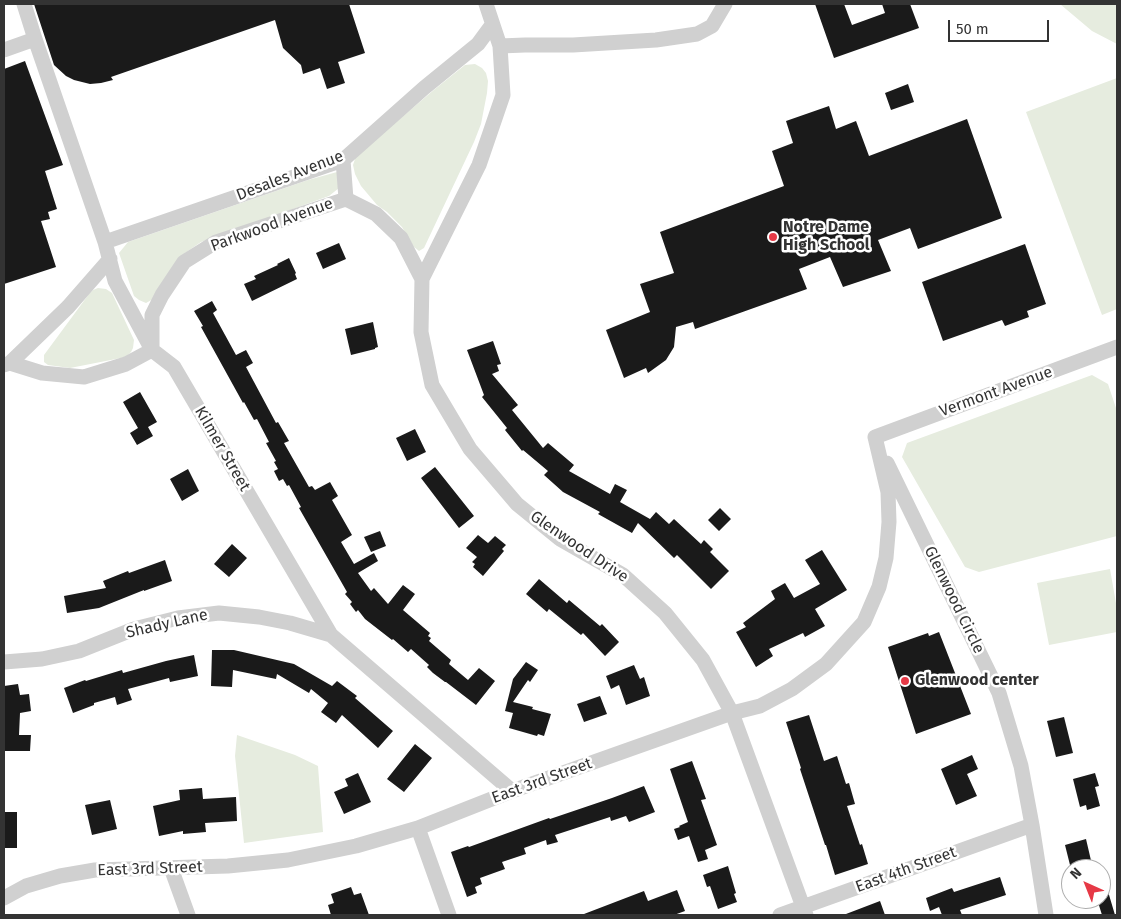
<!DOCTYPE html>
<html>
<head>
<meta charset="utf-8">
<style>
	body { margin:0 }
	#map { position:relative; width:1121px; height:919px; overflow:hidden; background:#fff; font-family:"Fira Sans",sans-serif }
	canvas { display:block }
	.frame { position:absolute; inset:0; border:5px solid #333; pointer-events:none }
	.north { position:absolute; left:1061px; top:859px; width:50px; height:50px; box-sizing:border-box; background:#fff; border:1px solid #adadad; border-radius:50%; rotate:316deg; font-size:14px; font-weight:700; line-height:20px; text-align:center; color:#333 }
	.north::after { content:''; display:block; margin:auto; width:18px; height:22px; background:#e63946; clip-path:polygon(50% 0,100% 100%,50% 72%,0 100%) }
	.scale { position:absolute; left:948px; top:20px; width:101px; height:22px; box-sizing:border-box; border:2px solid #333; border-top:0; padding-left:6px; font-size:15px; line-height:18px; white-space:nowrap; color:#333; -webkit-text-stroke:4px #fff; paint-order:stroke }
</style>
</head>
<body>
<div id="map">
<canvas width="1121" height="919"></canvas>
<div class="frame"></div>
<div class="north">N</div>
<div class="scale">50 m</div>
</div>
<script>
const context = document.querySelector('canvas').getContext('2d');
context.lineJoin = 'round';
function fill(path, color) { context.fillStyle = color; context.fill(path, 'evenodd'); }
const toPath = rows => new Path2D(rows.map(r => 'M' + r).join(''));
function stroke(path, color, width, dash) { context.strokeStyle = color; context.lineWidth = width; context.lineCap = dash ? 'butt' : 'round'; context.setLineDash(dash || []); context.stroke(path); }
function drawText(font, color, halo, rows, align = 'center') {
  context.font = font + ' "Fira Sans",sans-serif'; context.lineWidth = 5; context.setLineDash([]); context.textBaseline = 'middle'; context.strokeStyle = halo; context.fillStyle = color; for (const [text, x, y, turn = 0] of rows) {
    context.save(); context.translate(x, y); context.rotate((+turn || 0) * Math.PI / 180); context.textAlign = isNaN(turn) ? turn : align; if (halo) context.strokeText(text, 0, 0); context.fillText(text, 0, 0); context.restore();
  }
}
fill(toPath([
	[1060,4,1117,4,1117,44,1092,31],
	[475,64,482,68,486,73,488,81,487,93,481,124,474,142,424,248,419,251,414,247,402,227,387,212,377,205,361,186,355,174,353,165,356,156,435,89,465,65],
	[1117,78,1117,309,1102,315,1026,112],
	[337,172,339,188,329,196,201,242,185,253,155,298,146,303,139,300,134,296,119,253,128,242,308,180],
	[98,288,106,289,112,293,134,340,133,348,131,352,126,357,70,368,48,365,44,362,44,355,89,294,93,290],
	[1092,375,1108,384,1117,411,1117,536,979,572,965,567,902,457,907,443],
	[1110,569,1117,609,1117,632,1049,645,1037,583],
	[237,735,295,755,318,766,323,832,244,843,235,756]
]), '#e6ecdf');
fill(toPath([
	[34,4,349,4,365,53,338,62,345,83,327,89,320,68,303,74,301,65,283,48,275,20,111,77,113,80,101,83,90,84,74,80,66,76,54,65],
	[815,4,844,4,852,25,885,13,882,4,910,4,919,28,834,58],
	[25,61,63,165,45,171,57,209,48,212,50,219,41,221,56,267,4,284,4,69],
	[908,84,914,102,891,110,885,93],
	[829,106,836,129,856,121,869,156,967,119,1002,218,918,249,910,228,878,240,891,271,843,287,830,257,799,269,807,289,695,329,693,322,676,327,674,347,666,360,648,373,646,368,624,378,606,330,650,312,640,284,674,273,660,232,784,186,772,151,793,143,786,121],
	[339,243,346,259,323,269,316,253],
	[1025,244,1046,304,1027,311,1029,317,1005,326,1002,320,943,341,922,282],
	[289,258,296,273,295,274,297,279,252,301,244,284,256,279,254,276,278,265,277,264],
	[212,301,217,310,213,313,236,355,246,350,253,363,246,367,276,423,278,422,289,441,284,443,309,487,312,486,315,490,330,482,338,496,332,500,352,535,341,542,354,564,374,553,378,561,358,573,371,591,374,588,388,604,403,585,415,594,403,610,430,633,428,636,431,638,429,641,451,660,449,664,468,680,479,668,495,681,476,705,446,682,445,682,433,673,427,667,429,665,411,649,408,652,393,639,392,640,365,619,358,610,356,612,350,604,352,602,345,594,347,592,299,508,301,507,289,485,287,486,283,479,279,481,274,471,278,469,274,462,276,461,266,443,269,442,257,419,254,420,244,402,243,403,201,327,203,326,194,311],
	[373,322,378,347,375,348,375,349,351,355,345,329],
	[493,341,501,364,497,365,499,371,492,374,518,405,512,410,543,448,548,443,574,465,569,471,610,494,615,484,627,490,620,502,650,519,656,512,669,524,674,519,701,544,704,540,713,549,710,552,729,571,711,589,677,555,674,558,638,523,632,533,598,514,600,512,563,492,544,475,548,471,523,450,522,451,505,430,507,428,482,397,484,395,467,350],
	[140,392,157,422,148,427,153,436,137,445,130,433,138,428,123,402],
	[415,429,426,452,407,461,396,438],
	[435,467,474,516,459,528,421,478],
	[188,469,199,491,182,501,170,479],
	[720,508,731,519,719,531,708,520],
	[380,531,386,546,371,552,364,537],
	[478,535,488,543,495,536,506,545,502,549,504,551,483,576,473,567,475,564,472,562,477,557,466,548],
	[232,544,247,558,229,577,214,564],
	[822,550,847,590,815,609,825,626,805,637,803,633,769,649,773,656,756,667,736,632,746,627,743,623,775,599,771,591,785,583,794,598,820,584,805,560],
	[165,560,172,581,144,591,144,590,99,608,67,613,64,596,106,588,103,581,128,571,129,573],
	[539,579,567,603,569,600,600,626,602,624,619,642,605,656,583,633,581,635,549,609,547,612,526,594],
	[939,632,971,714,916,734,888,647,928,633,929,636],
	[212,650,234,650,294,664,332,686,337,681,357,696,355,698,393,731,378,748,342,715,336,723,321,712,328,703,311,689,309,693,277,674,276,679,233,670,232,687,211,686],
	[194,655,198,676,170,682,169,678,128,689,132,700,117,705,115,697,94,703,94,705,73,713,64,688,85,680,86,681,122,670,123,673,166,661],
	[526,662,538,670,530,682,528,680,513,702,533,707,532,709,551,714,544,736,538,734,537,736,509,728,513,713,505,711,513,679],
	[634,665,640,679,644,677,650,696,626,705,619,685,611,689,606,676],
	[18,684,20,695,29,694,31,711,20,713,19,735,31,735,30,751,4,751,4,686],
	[600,696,607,714,584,722,577,704],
	[809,715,824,761,837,756,846,784,849,783,855,804,847,806,860,845,862,844,868,864,835,875,826,845,825,845,800,769,801,768,786,722],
	[1064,717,1073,753,1056,757,1047,721],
	[415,744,432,758,404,792,387,779],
	[972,755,978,769,967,774,977,796,956,805,941,769],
	[692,761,706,799,701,800,717,845,705,850,708,859,698,862,689,836,678,840,674,829,680,827,679,826,688,822,670,769],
	[358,773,371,802,344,814,334,792,348,786,345,779],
	[1095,773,1099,786,1095,787,1100,806,1087,810,1086,805,1080,807,1073,779],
	[644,786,655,812,629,822,626,816,611,821,610,817,555,835,558,842,547,845,546,840,524,848,526,854,502,862,505,869,480,878,482,884,475,887,477,893,467,897,451,852,468,846,469,847,549,818,550,819,612,798],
	[202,788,203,799,236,797,237,821,205,823,206,832,183,834,183,831,159,836,153,806,180,800,179,790],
	[110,800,117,829,92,835,85,805],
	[4,812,17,812,17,848,4,848],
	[1086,839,1093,869,1071,869,1065,845],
	[728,866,736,893,734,894,737,902,718,909,710,886,707,887,703,875],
	[1000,877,1006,895,960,910,962,915,942,915,939,907,930,911,926,898,952,888,954,892],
	[1104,878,1115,915,1102,915,1097,899,1101,899,1101,879],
	[351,887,354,895,361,893,369,915,331,915,328,905,334,903,331,894],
	[677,890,685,911,674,915,584,915,584,914,644,891,648,901],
	[880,901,885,915,846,915,846,914]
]), '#1a1a1a');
stroke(toPath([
	[486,4,500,46,503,95,479,165,422,279,421,332,432,385,470,449,517,504,560,539,623,575,665,613,703,660,732,713,806,915],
	[35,39,105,242,115,281,152,350,174,367,331,635,512,791],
	[500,46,525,45,573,45,656,40,697,34,712,26,725,4],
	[4,50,35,39,24,4],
	[343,160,346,199],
	[346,199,376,214,401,238,422,279],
	[105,242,343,160,424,88,478,44,492,25],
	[10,363,68,307,110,259],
	[4,365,10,363,42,373,84,377,126,364,152,350,152,315,162,295,184,262,216,242,346,199],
	[875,437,1117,347],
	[887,463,999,693,1021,766,1032,825,1046,915],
	[4,662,42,659,79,651,134,629,178,618,219,613,259,617,290,623,331,635],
	[418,828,449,915],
	[171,868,188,915],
	[4,898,26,886,60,876,95,870,228,866,288,860,356,846,418,828,512,791,732,713,760,706,792,689,826,664,864,622,879,587,886,558,889,522,888,492,875,437],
	[780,915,1032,825]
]), '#d0d0d0', 15);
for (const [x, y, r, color] of [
	[773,237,5,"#e63946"],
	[905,681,5,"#e63946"]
]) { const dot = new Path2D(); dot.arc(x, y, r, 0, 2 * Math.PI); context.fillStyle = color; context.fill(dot); stroke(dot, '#fff', 2); }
drawText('16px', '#333', '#fff', [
	["Desales Avenue",290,176,-21],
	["Parkwood Avenue",272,225,-20],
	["Vermont Avenue",996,392,-20],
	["Kilmer Street",222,449,60],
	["Glenwood Drive",579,547,34],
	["Glenwood Circle",954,600,64],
	["Shady Lane",167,624,-13],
	["East 3rd Street",542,781,-20],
	["East 3rd Street",150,869,-2],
	["East 4th Street",906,870,-20]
]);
drawText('bold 16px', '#333', '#fff', [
	["Notre Dame",783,228],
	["High School",783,246],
	["Glenwood center",915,681]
], 'left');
</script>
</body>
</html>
